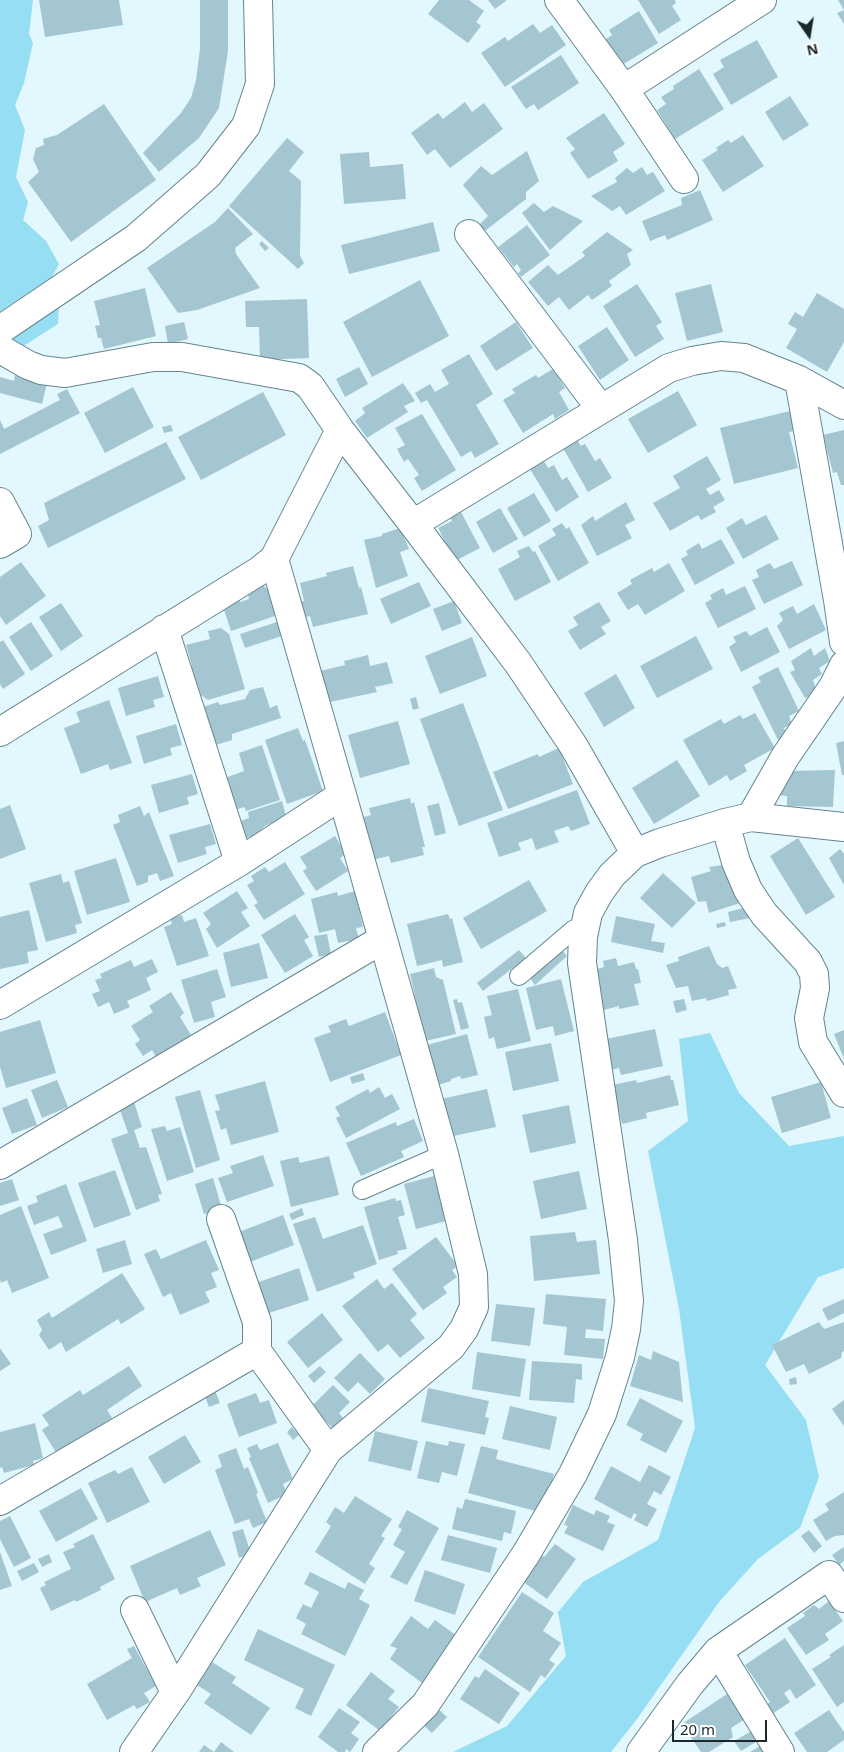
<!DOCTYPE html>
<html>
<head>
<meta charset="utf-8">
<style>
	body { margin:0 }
	#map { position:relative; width:844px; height:1752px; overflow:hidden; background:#e2f7fe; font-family:"Noto Sans",sans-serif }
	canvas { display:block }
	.north { position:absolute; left:784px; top:10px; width:50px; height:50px; -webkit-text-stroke:4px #fff; paint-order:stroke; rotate:167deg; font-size:14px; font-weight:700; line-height:20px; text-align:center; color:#1a282c }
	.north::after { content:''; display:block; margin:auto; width:18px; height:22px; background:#1a282c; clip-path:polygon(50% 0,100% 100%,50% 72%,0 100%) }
	.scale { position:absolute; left:672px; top:1720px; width:95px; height:22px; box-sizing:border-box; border:2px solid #1a282c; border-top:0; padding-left:6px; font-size:15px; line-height:18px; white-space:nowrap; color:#1a282c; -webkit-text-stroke:4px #fff; paint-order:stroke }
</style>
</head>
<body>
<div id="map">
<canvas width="844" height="1752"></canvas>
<div class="north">N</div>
<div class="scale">20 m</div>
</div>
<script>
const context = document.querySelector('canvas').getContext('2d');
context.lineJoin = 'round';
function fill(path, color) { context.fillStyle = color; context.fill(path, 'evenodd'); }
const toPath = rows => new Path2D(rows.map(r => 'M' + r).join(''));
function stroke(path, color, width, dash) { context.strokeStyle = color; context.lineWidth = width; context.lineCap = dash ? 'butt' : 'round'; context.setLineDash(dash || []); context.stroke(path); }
fill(toPath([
	[0,0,33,0,29,34,33,43,24,83,15,105,25,130,16,177,28,202,23,220,46,241,59,264,53,275,59,306,58,324,0,361],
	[710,1033,739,1093,789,1146,844,1136,844,1268,818,1277,765,1365,806,1420,819,1477,800,1528,758,1559,719,1602,637,1719,611,1752,453,1752,507,1726,566,1656,558,1612,583,1582,658,1540,695,1428,679,1309,648,1151,688,1121,679,1039]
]), '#96def3');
fill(toPath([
	[39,0,119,0,123,25,45,37],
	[200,0,228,0,228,51,219,108,199,138,159,172,143,153,181,113,191,98,196,80,200,49],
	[439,0,469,0,484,11,476,22,481,26,468,43,428,14],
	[488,0,507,0,495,9],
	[638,0,675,0,676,3,672,6,681,20,659,34],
	[838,0,844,0,844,24,837,13,844,10],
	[639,11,658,43,622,65,606,39,612,35,609,30],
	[533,24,540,33,552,25,566,45,505,87,481,53,505,37,508,41],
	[757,40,778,77,731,105,713,74,724,67,720,60],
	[561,55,579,83,538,110,534,104,526,109,511,87],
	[699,69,724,109,675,139,657,110,666,104,661,97,674,89,673,86],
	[790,96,809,125,783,141,765,112],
	[465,102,472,112,484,103,503,129,450,168,435,149,427,155,411,133,438,113,443,119],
	[104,104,156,180,71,242,28,182,39,172,33,159,36,148,44,145,43,139,57,135],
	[604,113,625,144,613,152,618,161,588,179,570,153,575,149,566,138],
	[743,135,764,166,723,192,702,160,718,150,716,148,728,140,731,143],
	[287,138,304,152,289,171,301,181,300,256,304,263,298,269,229,206],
	[527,151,539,181,526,192,526,199,485,231,479,225,488,216,463,185,481,166,492,175],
	[369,152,370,167,403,164,406,199,344,204,340,154],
	[642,167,647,175,653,172,665,191,626,215,620,206,612,211,591,196,617,182,615,178,627,168,633,173],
	[700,190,713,220,667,240,665,235,650,241,642,221,682,205,681,198],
	[534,203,544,212,553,206,583,221,550,250,522,213],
	[228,208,253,234,235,248,236,254,260,288,197,310,178,313,147,268,215,222],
	[433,222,440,251,349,274,341,245],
	[527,225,550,255,521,277,518,273,521,270,517,264,514,267,498,247],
	[607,232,633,250,627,254,631,265,609,281,612,286,592,300,588,295,569,310,559,297,548,306,528,282,548,265,558,275,585,256,582,252],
	[262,241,269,248,265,251,259,244],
	[420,280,449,336,372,377,343,322],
	[637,284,662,322,656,326,664,339,635,357,603,306],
	[711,284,723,332,687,341,675,293],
	[145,288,156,336,104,349,101,338,98,338,95,326,100,325,94,301],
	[817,293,844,309,844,342,827,372,786,348,797,329,788,324,795,312,803,317],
	[307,299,309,358,260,360,259,327,246,327,245,301],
	[184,322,188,339,168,344,165,326],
	[516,322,533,348,496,371,480,346],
	[607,327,629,360,600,380,578,346],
	[469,354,493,394,476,405,499,444,475,458,471,451,461,457,427,400,421,403,415,393,430,384,435,392,449,384,441,370],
	[359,367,368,384,345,397,336,379],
	[553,369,565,388,559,392,569,410,555,419,553,414,523,433,503,400,515,393,512,389,536,375,538,378],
	[15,375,47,383,42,404,0,393,0,377,14,381],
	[403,383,415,401,404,406,408,412,367,438,355,421,365,413,362,408],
	[133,387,154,427,105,453,84,413],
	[67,389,80,413,0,454,0,420,4,429,60,400,57,394],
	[678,391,697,425,648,453,628,419],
	[263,392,286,435,201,480,178,437],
	[790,411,795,431,789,432,798,468,734,484,720,428],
	[422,414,456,470,422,491,414,478,419,475,408,459,404,462,397,449,405,445,395,428],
	[171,425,173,431,164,433,162,427],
	[844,430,844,485,841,485,837,472,833,473,823,435],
	[577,440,581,446,585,444,595,461,600,458,612,478,588,492,563,448],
	[166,442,186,479,48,548,38,526,49,520,44,503],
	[707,456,721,480,706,489,710,495,719,490,725,500,713,507,716,512,701,520,698,515,670,531,653,503,680,488,673,476],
	[544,461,548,468,554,465,562,480,567,477,579,497,556,512,530,469],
	[534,493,551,521,524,537,507,508],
	[626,502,635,520,625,525,632,538,597,556,581,525,593,516,595,521],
	[500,508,518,539,493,553,476,522],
	[461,512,480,548,455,561,438,528,452,521,450,517],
	[766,515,779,539,743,559,726,528,742,518,746,525],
	[562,523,566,529,569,527,589,563,558,581,538,546,556,535,552,529],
	[400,528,409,549,400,552,408,576,376,588,364,540,382,536,382,534],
	[721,539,735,563,695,585,681,559,688,555,686,551,699,543,702,549],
	[529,546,533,552,535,551,551,582,515,601,498,569,520,557,517,551],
	[792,561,803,585,764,604,752,580,759,577,756,570,770,563,774,569],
	[21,562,46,596,6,625,0,616,0,577],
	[669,563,685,591,645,615,638,604,628,610,617,593,632,584,630,580,652,568,654,572],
	[353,566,359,588,361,587,368,614,313,627,310,616,302,618,298,602,304,601,300,583,327,576,326,573],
	[419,582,431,606,391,624,380,599],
	[262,584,269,591,275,616,231,631,222,604,238,599,240,602,249,599,247,589],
	[745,586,756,609,718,628,705,603,712,599,710,595,723,588,726,595],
	[454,601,462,623,442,631,433,609],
	[599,602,611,621,601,627,606,634,580,650,568,631,578,625,573,617],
	[61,603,83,636,61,651,39,617],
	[814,604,826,630,789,649,777,626,783,620,779,613,793,606,797,614],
	[31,622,53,656,31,671,9,637],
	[277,622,282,636,245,648,240,634],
	[767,627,780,652,741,672,729,647,736,642,733,637,746,631,750,636],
	[221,628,229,634,245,689,208,700,201,695,193,673,187,674,185,667,192,666,186,645,210,639,208,631],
	[696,636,713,669,657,698,640,666],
	[472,637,487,676,440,694,425,656],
	[3,640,25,674,3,689,0,684,0,642],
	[811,648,814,656,825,648,830,661,819,668,822,674,813,680,817,693,805,698,790,672,795,670,791,661],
	[368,655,370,666,387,662,393,683,375,687,377,692,330,702,320,671,345,665,344,661],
	[778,667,799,711,789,716,792,724,784,728,787,735,778,740,752,687,761,682,758,677],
	[616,674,635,708,604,727,584,693],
	[158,676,164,697,153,700,155,707,126,716,118,688],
	[263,687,270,708,277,705,281,718,232,734,232,740,216,745,203,707,218,702,220,705,245,699,250,690],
	[416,697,419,708,413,710,410,699],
	[109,700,132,763,110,770,108,764,81,774,64,728,80,722,76,712],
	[463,703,503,810,459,826,420,719],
	[755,713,775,748,744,765,747,771,730,781,727,775,709,786,683,740,721,719,724,724,740,715,743,719],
	[398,721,410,764,360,778,348,735],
	[176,724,182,745,170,748,172,755,144,764,136,736],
	[298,728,303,741,305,740,323,791,287,804,265,740],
	[844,741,844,775,842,775,836,743],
	[262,745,280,800,246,811,244,807,235,810,225,778,244,771,239,753],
	[559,748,573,784,508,809,493,772,538,754,539,757],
	[677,760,700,796,654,824,632,788],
	[835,770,833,807,787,806,787,796,777,795,790,771],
	[192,774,198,794,187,797,189,804,159,813,151,785],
	[577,790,590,824,571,831,568,826,554,831,559,842,536,850,532,838,518,843,521,850,499,857,487,823],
	[410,798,411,804,414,802,425,847,422,847,424,855,391,863,389,856,372,860,361,818,371,815,369,808],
	[282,801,286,816,265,826,256,835,246,838,241,821,249,818,248,812],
	[439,803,446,833,435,836,427,806],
	[10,805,26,849,0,859,0,809],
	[140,806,144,816,149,812,174,876,160,881,157,873,148,876,148,882,137,886,113,825,120,822,118,815],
	[210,824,216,844,205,847,207,854,178,863,169,835],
	[335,836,346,854,340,858,348,871,316,891,303,871,307,868,300,857],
	[798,838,835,897,806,915,770,856],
	[840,849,844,854,844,885,829,858],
	[116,858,130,902,87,915,74,871],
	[285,862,305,894,264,920,254,905,258,903,247,885,254,881,251,876,265,867,269,872],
	[723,865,740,903,709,913,706,901,698,902,691,877,711,871,709,867],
	[663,873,696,903,672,928,640,898],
	[61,874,63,883,69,881,82,923,75,925,77,933,46,942,29,883],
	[529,880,547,911,481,949,463,918],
	[237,891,248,908,241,912,250,926,217,948,206,929,211,924,203,913],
	[355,891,363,927,356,928,359,939,338,943,335,929,319,933,311,899,337,892,338,896],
	[748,907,750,918,730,922,728,912],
	[29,910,38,950,27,952,29,963,0,969,0,917],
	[295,914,309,937,304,940,313,956,285,973,261,935],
	[448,914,450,919,452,918,463,962,443,967,442,960,417,966,407,924],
	[182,915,184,922,196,918,209,956,177,966,164,927,172,924,170,918],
	[616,916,655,924,651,941,665,943,663,953,611,942],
	[725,922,726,926,717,928,716,924],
	[327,934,331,954,319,957,314,936],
	[259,943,268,978,231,987,223,953],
	[709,946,717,964,722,968,728,966,737,988,728,990,729,995,707,1001,706,998,692,1001,688,986,676,988,666,965,679,961,678,957],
	[519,950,526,958,483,991,477,983],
	[562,950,567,956,535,985,530,978],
	[616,958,618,966,634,962,636,969,638,969,641,983,634,984,639,1005,619,1009,619,1006,600,1011,594,970,604,967,603,961],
	[152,959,158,972,146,978,151,990,127,1001,130,1007,114,1014,109,1002,98,1007,92,994,100,991,95,980,102,978,100,974,131,960,134,967],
	[434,968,436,977,443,980,456,1034,425,1041,410,974],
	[217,969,226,997,211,1002,215,1017,194,1023,181,980],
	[561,979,574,1031,555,1036,553,1026,536,1030,526,988],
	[518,989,531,1041,497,1049,494,1037,489,1039,484,1017,492,1015,487,996],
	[171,992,184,1013,180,1017,191,1035,156,1057,152,1050,143,1056,135,1044,140,1040,131,1026,153,1012,149,1006],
	[457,999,458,1003,462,1002,469,1028,461,1030,453,1000],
	[684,999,687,1010,676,1013,673,1001],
	[385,1012,401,1055,330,1082,314,1038,331,1032,328,1026,346,1019,349,1026],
	[40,1020,56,1073,6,1088,0,1067,0,1032],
	[655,1029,663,1066,621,1075,619,1068,611,1070,606,1039],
	[844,1030,844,1059,834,1034],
	[467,1034,478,1075,461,1079,460,1076,451,1079,451,1081,438,1085,427,1045],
	[551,1043,559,1081,513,1091,505,1052],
	[363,1073,365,1080,352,1084,350,1077],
	[670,1075,671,1080,673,1080,679,1105,646,1113,647,1118,622,1124,613,1085,636,1080,637,1083],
	[57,1080,68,1107,42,1118,31,1090],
	[265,1081,279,1132,231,1145,226,1128,221,1130,215,1111,220,1110,215,1095],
	[821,1082,831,1118,782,1133,771,1097],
	[379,1087,385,1098,392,1094,400,1109,346,1138,336,1118,340,1116,335,1107,368,1089,370,1093],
	[487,1089,496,1127,449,1137,441,1099],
	[200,1090,220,1160,196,1168,175,1097],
	[27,1098,37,1125,12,1134,2,1108],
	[134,1102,142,1127,134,1130,140,1148,146,1147,162,1194,158,1195,160,1201,136,1210,111,1139,128,1133,119,1107],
	[569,1105,576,1143,530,1153,522,1115],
	[414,1119,423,1141,401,1151,404,1157,361,1176,346,1143,396,1122,397,1126],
	[165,1126,167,1131,180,1127,194,1172,167,1181,151,1129],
	[263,1155,274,1186,227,1202,218,1178,233,1173,230,1166],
	[329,1156,339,1195,291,1207,280,1161,298,1157,300,1163],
	[115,1170,131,1215,94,1228,78,1183],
	[579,1171,587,1209,541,1219,533,1181],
	[434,1176,446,1221,416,1229,404,1184],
	[213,1178,222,1209,204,1214,195,1184],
	[12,1179,19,1200,0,1206,0,1183],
	[66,1184,87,1241,51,1255,43,1234,63,1227,58,1216,34,1225,27,1206,38,1202,36,1196],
	[395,1198,396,1201,401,1200,405,1215,398,1217,407,1249,397,1251,398,1254,379,1260,364,1207],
	[21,1206,49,1278,12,1293,7,1280,1,1283,0,1279,0,1215],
	[302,1208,304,1215,292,1220,289,1214],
	[283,1215,294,1245,250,1262,239,1232],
	[315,1217,323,1239,363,1225,377,1264,353,1273,355,1278,317,1292,293,1224],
	[575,1232,577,1242,596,1240,600,1274,534,1281,530,1236],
	[436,1237,458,1266,452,1270,457,1277,443,1287,447,1293,423,1310,392,1269],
	[125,1240,132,1264,103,1273,96,1249],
	[206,1240,219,1270,211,1273,217,1287,205,1292,210,1302,180,1315,171,1293,163,1297,144,1254,156,1249,161,1259],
	[299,1268,309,1300,266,1314,256,1283],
	[122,1273,145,1309,121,1324,118,1319,66,1352,61,1342,49,1350,39,1335,42,1330,37,1320,49,1312,52,1318],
	[377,1279,384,1289,392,1283,417,1314,410,1320,425,1338,400,1358,388,1344,378,1352,342,1306],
	[546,1294,606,1299,603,1331,586,1329,585,1338,605,1339,603,1359,564,1355,567,1327,543,1324],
	[844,1299,844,1313,828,1321,822,1309],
	[496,1304,535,1308,530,1346,491,1341],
	[322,1313,343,1340,308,1368,287,1342],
	[819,1322,824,1329,844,1322,844,1351,842,1352,841,1358,809,1374,804,1364,786,1372,772,1345],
	[0,1348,11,1364,0,1371],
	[653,1351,679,1362,683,1402,630,1386,639,1355,651,1360],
	[477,1352,526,1359,520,1397,472,1389],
	[360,1353,385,1379,370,1394,358,1382,348,1392,334,1378],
	[532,1361,582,1364,582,1380,576,1379,574,1403,529,1400],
	[129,1366,142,1386,107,1410,112,1418,57,1454,42,1430,49,1425,42,1415,80,1390,83,1395],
	[320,1366,326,1372,314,1383,308,1376],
	[796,1377,797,1384,790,1385,789,1379],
	[333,1385,350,1402,339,1413,343,1418,333,1428,311,1407],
	[428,1388,489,1401,485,1417,489,1418,485,1435,421,1422],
	[215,1391,220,1403,209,1407,204,1394],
	[256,1393,260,1403,269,1400,277,1423,239,1437,227,1404],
	[640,1398,683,1421,666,1453,640,1440,643,1434,626,1425],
	[844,1400,844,1426,832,1409],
	[510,1406,557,1417,550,1450,502,1439],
	[35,1423,43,1458,33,1461,34,1465,4,1473,2,1467,0,1468,0,1432],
	[292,1427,299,1435,293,1440,287,1432],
	[375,1431,418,1441,411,1471,368,1461],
	[185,1435,201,1462,164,1484,148,1457],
	[426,1441,448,1446,449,1441,465,1444,457,1476,442,1472,439,1483,417,1478],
	[278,1443,293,1479,283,1484,287,1494,268,1503,249,1458,251,1457,247,1448,257,1444,260,1450],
	[481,1446,498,1450,496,1459,554,1474,543,1513,468,1493],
	[236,1448,244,1469,248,1467,258,1493,256,1494,267,1522,253,1528,249,1519,235,1524,215,1470,222,1467,218,1455],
	[649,1465,671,1477,661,1495,654,1491,647,1504,657,1509,647,1527,634,1520,637,1515,634,1513,631,1519,594,1499,611,1466,640,1482],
	[132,1467,150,1502,107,1523,88,1483,115,1470,118,1474],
	[81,1488,98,1519,56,1542,39,1511],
	[844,1492,844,1535,835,1536,826,1541,813,1520,829,1510,825,1504],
	[355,1496,392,1519,381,1536,385,1538,369,1564,375,1568,365,1584,315,1552,331,1526,326,1522,335,1507,344,1513],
	[465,1499,516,1511,511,1534,504,1532,502,1541,452,1529,457,1507,462,1509],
	[573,1505,594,1515,596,1510,610,1516,607,1522,615,1525,603,1551,564,1533,568,1526,564,1525],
	[407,1510,439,1528,407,1585,390,1577,405,1552,393,1545,402,1529,398,1527],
	[10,1516,31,1558,14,1567,0,1539,0,1521],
	[243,1529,251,1554,239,1558,232,1532],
	[210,1530,226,1565,197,1578,201,1586,180,1595,177,1588,145,1602,130,1566],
	[809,1530,822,1546,814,1553,801,1536],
	[93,1534,115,1579,100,1587,101,1590,76,1602,75,1600,51,1611,40,1588,46,1585,44,1582,71,1569,63,1552,75,1547,73,1544],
	[448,1535,497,1548,490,1573,441,1560],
	[555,1544,576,1559,547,1599,522,1581,541,1555,544,1557],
	[844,1547,844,1561,839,1565,832,1555],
	[0,1552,12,1586,0,1590],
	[49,1554,52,1562,42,1567,38,1559],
	[34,1563,39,1572,22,1581,17,1571],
	[425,1570,465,1584,455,1615,414,1601],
	[310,1572,345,1589,348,1582,364,1590,359,1599,370,1605,345,1656,301,1634,306,1624,296,1618,303,1604,311,1608,319,1592,304,1584],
	[522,1592,554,1613,543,1631,561,1643,549,1660,555,1664,545,1678,541,1675,530,1692,478,1657],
	[829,1601,843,1621,825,1634,829,1640,806,1655,787,1628,805,1616,803,1613,814,1605,819,1609],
	[411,1616,428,1629,435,1620,457,1636,422,1683,390,1659,397,1648,390,1646],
	[258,1629,335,1665,311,1716,295,1708,304,1689,244,1660],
	[785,1638,816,1685,796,1699,790,1689,784,1693,790,1702,772,1714,766,1705,770,1702,745,1665],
	[844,1645,844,1702,837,1707,812,1669,831,1657,829,1655],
	[134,1646,156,1686,144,1693,150,1702,137,1709,134,1705,107,1720,87,1684,132,1658,127,1649],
	[212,1662,236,1677,232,1683,270,1708,251,1735,204,1703,211,1694,197,1685],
	[485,1669,520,1693,499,1724,460,1699,475,1676,479,1678],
	[371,1672,395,1691,388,1699,399,1707,380,1731,346,1705],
	[730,1692,745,1719,731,1728,733,1737,709,1752,701,1752,682,1724],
	[435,1706,447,1717,432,1733,420,1722],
	[339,1708,360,1722,351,1733,359,1739,350,1752,346,1749,345,1752,338,1752,318,1737],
	[829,1710,844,1732,844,1740,827,1752,807,1752,794,1733],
	[755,1729,761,1739,741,1751,734,1741],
	[221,1742,234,1752,214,1752],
	[204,1745,214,1752,199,1752],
	[762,1745,766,1752,750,1752]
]), '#a4c6d1');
const lane = toPath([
	[519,976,573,930,586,924],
	[362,1190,444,1154]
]);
const street = toPath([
	[559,0,624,89,684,179],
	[624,89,762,0],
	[469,234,601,409],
	[0,349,28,365,41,370,65,373,153,357,182,357,299,378,310,386,340,430,413,524,518,663,573,745,635,853],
	[799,380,838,600,844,642],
	[0,502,17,534,0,544],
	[413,524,669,368,692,361,721,356,744,358,799,380,844,405],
	[164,629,239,862],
	[0,732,259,571,274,559,340,430],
	[751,817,785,757,833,687,844,665],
	[725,823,736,862,748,890,764,914,808,962,814,974,815,988,809,1018,813,1042,844,1093],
	[0,1005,239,862,342,795],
	[0,1165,383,939],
	[221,1219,257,1322,257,1351],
	[0,1501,257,1351,328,1450],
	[135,1610,171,1684,177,1690],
	[718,1651,780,1752],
	[134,1752,177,1690,328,1450,451,1347,464,1329,474,1307,473,1274,444,1154,342,795,274,559],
	[377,1752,425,1705,526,1554,573,1474,602,1414,620,1357,626,1329,629,1301,623,1240,582,963,583,937,588,913,599,893,612,875,635,853,660,843,725,823,751,817,844,827],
	[641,1752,690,1684,718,1651,829,1575,844,1598]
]);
const secondary = toPath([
	[0,330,136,238,208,175,246,126,260,84,258,0]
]);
stroke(lane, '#65858f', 20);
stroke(street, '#65858f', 30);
stroke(secondary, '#65858f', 30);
stroke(lane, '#fff', 18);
stroke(street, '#fff', 28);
stroke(secondary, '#fff', 28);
</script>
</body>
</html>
